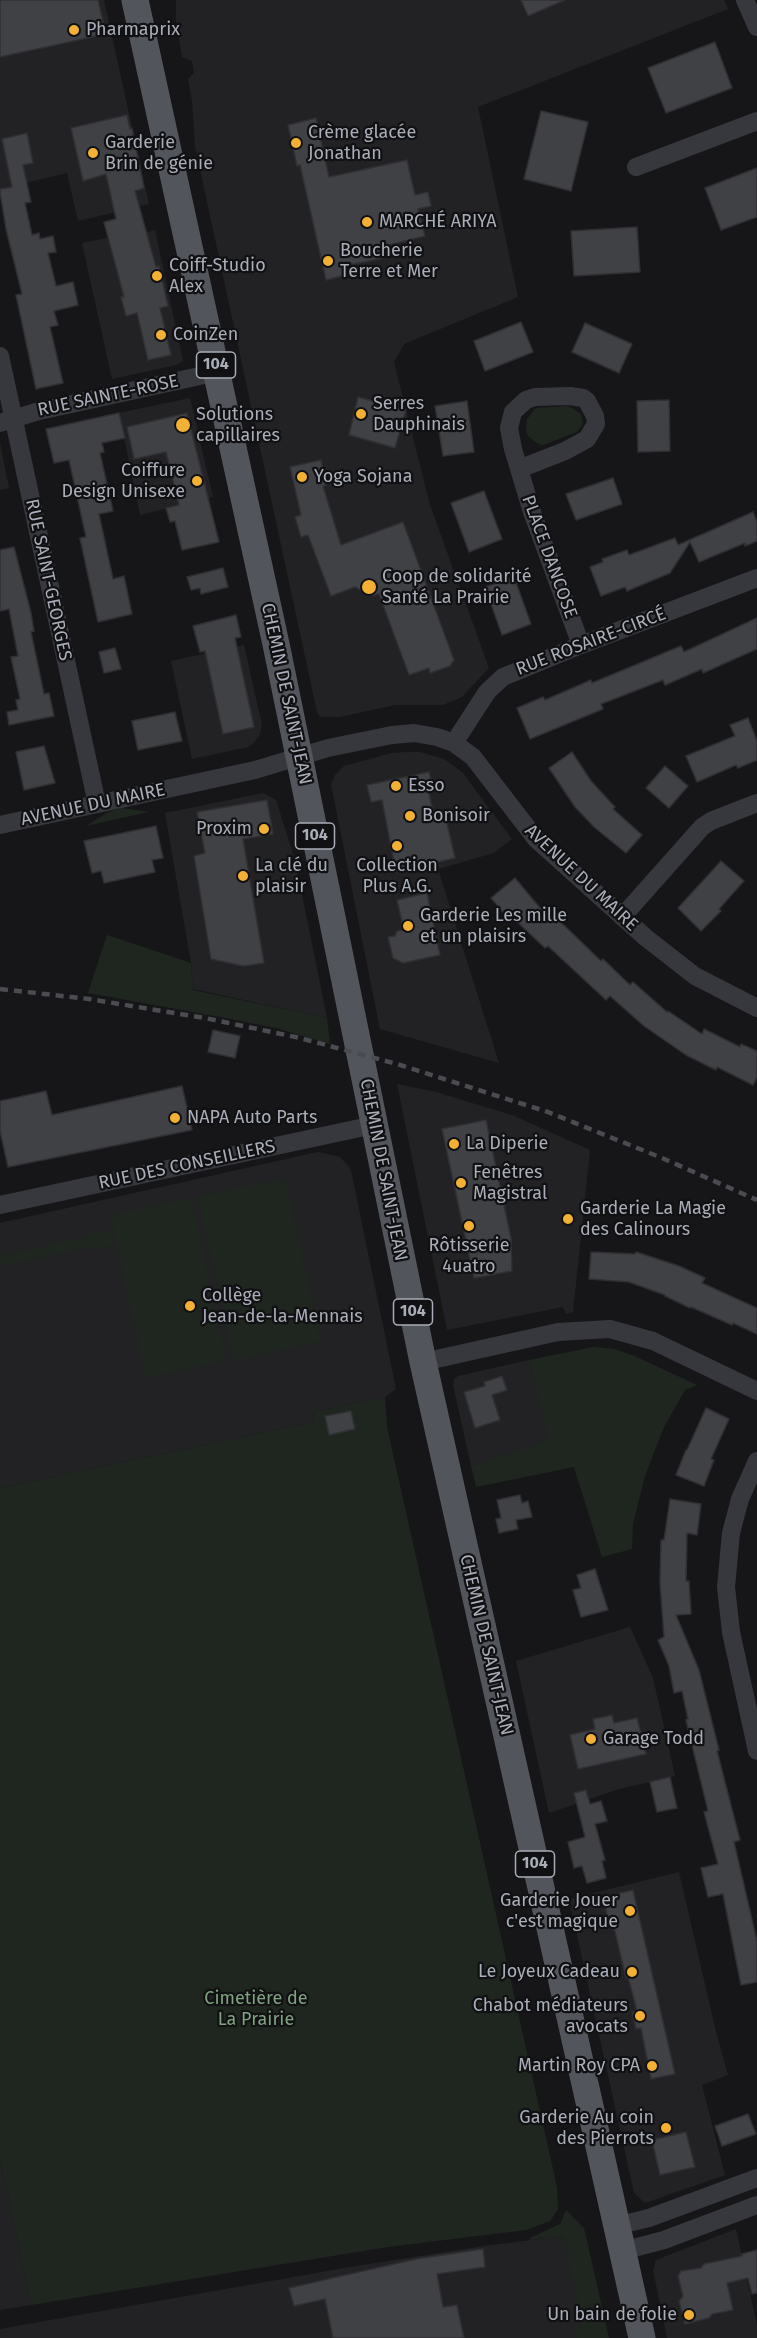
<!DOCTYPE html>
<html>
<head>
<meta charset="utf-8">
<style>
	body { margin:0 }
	canvas { display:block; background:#161618 }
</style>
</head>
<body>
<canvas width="757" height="2338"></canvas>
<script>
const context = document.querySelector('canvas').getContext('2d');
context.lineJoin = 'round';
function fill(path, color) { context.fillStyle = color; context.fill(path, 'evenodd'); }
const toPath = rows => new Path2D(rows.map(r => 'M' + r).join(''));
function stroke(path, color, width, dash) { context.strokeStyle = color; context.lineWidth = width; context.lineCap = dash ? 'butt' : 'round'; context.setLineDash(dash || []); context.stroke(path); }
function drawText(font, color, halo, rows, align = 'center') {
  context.font = font + ' "Fira Sans",sans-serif'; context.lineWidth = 4.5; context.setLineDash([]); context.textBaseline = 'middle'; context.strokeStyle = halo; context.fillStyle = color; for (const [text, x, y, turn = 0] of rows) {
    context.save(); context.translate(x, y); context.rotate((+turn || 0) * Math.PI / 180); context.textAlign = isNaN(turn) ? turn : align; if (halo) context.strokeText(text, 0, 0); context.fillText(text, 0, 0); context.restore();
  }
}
fill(toPath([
	[0,0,104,0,149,204,78,221,67,173,0,189],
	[176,0,724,0,728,9,478,107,518,297,404,344,394,362,430,505,489,668,462,697,443,705,395,705,340,717,320,717,317,712,195,146,192,101,188,79,194,73,192,61,182,57,176,20],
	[155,230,183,361,176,365,112,379,82,243,116,236,117,240],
	[190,398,213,497,140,515,119,413],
	[0,443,9,488,0,490],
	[244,645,262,725,260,734,253,744,248,747,192,759,171,661],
	[407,752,420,752,444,759,462,772,512,839,494,853,438,869,499,1063,380,1029,331,784,335,775,344,766,392,753],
	[263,793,276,800,295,860,327,1018,193,989,191,963,165,813],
	[397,1084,436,1092,512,1115,590,1150,573,1312,566,1314,563,1307,447,1330],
	[318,1152,340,1157,350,1168,352,1175,396,1389,385,1397,313,1412,314,1422,0,1488,0,1223],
	[529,1360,551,1439,471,1466,453,1385,454,1379,458,1376],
	[630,1627,653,1678,675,1776,619,1789,549,1813,516,1661],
	[679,1872,716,2032,728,2075,702,2085,725,2175,645,2203,634,2193,569,1899],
	[0,2158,31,2305,0,2310],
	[736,2229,757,2326,757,2338,667,2338,653,2270,656,2260],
	[564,2236,609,2338,0,2338,0,2329,350,2267,484,2246]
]), '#222225');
fill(toPath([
	[568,406,581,414,583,424,577,432,543,445,538,444,528,436,526,431,527,419,536,408],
	[121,808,149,812,86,826,107,813],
	[107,935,191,963,193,990,327,1018,330,1044,276,1028,231,1019,88,993],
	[285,1178,321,1341,234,1361,198,1197],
	[191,1198,226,1361,146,1378,110,1215],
	[111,1230,114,1245,88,1250,87,1248,0,1266,0,1256,83,1238,84,1235],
	[593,1347,614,1349,632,1355,697,1385,685,1390,664,1427,645,1476,633,1524,632,1549,602,1557,574,1467,476,1487,471,1466,550,1439,529,1360],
	[385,1397,387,1427,557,2187,558,2209,550,2221,526,2230,388,2247,31,2305,0,2158,0,1488,314,1422,313,1412],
	[566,2210,584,2228,609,2338,578,2338,575,2328,583,2326,564,2236,530,2240,530,2238,560,2224]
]), '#1e261f');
const building = toPath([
	[0,0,98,0,106,34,0,57,0,0],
	[521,0,565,0,528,16,521,0],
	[715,42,732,88,666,113,648,68,715,42],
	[541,111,588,122,571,191,524,179,541,111],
	[127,115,130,129,132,128,144,188,135,191,156,267,159,266,168,306,160,308,171,355,148,360,137,313,126,316,121,297,124,297,104,222,116,219,106,174,83,181,71,128,127,115],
	[316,118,329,177,407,160,415,195,428,192,431,206,418,209,425,236,381,247,384,258,348,265,350,274,326,280,300,165,297,166,288,125,316,118],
	[27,133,33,163,23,165,31,202,25,203,32,235,39,233,40,239,53,236,56,252,48,253,56,286,73,282,78,305,54,311,58,325,50,327,63,383,36,389,16,295,22,294,6,229,0,192,0,189,12,187,2,139,27,133],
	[757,168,757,217,721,230,705,188,757,168],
	[637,227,640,272,574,276,571,231,637,227],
	[521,322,533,352,485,371,474,341,521,322],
	[585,323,632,344,619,373,572,352,585,323],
	[358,397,406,410,395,448,349,435,358,397],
	[669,400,670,451,638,452,637,401,669,400],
	[467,401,474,452,443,456,435,406,467,401],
	[119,413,125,438,102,443,104,452,100,453,113,511,99,514,113,579,124,576,132,614,98,622,80,538,86,537,69,460,54,463,46,429,119,413],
	[187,413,219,542,182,550,175,521,170,522,166,508,179,505,166,452,134,459,127,427,187,413],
	[321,460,326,485,323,486,341,545,403,522,454,660,450,666,430,673,429,668,409,675,379,594,372,596,355,587,331,596,308,535,301,537,295,517,301,515,290,467,321,460],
	[613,478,622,504,576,520,566,494,613,478],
	[484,491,502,539,469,552,451,503,484,491],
	[753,512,757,522,757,541,745,546,745,543,699,562,690,542,670,573,627,591,625,587,601,596,590,567,603,562,602,559,627,550,629,555,675,538,678,545,753,512],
	[14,547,31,613,34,631,31,632,44,694,49,693,54,716,9,725,7,712,18,710,16,700,20,699,11,657,18,656,9,609,0,611,0,550,14,547],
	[223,568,228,587,201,594,200,588,191,590,187,577,223,568],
	[514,577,531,624,502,635,485,587,514,577],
	[236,615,241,637,235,638,254,727,223,734,205,651,200,652,193,626,236,615],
	[757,618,757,649,703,673,702,669,665,685,663,680,601,704,603,709,530,739,517,708,543,697,545,700,591,680,592,683,681,646,684,652,757,618],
	[115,648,121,669,104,673,99,652,115,648],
	[175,712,182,741,138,750,132,721,175,712],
	[748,718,757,741,757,760,738,768,736,765,697,782,686,756,735,736,730,725,748,718],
	[44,746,55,783,24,790,16,752,44,746],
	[572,752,591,781,615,807,613,809,642,835,626,853,594,827,575,807,549,768,572,752],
	[665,766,688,786,669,808,646,788,665,766],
	[429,772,433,788,428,789,435,821,446,819,455,858,396,872,382,800,371,802,367,785,429,772],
	[267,800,273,834,243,839,264,963,243,966,211,959,194,856,205,853,197,812,267,800],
	[156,826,163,858,152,860,155,872,104,883,101,871,92,873,84,841,156,826],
	[721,861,744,881,719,909,721,911,701,931,678,908,721,861],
	[515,878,541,909,544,906,601,961,603,959,630,985,633,982,667,1012,668,1011,702,1034,704,1029,740,1047,741,1044,757,1051,757,1077,753,1085,717,1067,716,1070,686,1055,644,1026,610,996,606,1000,548,946,545,948,511,916,508,918,491,898,515,878],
	[427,893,440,955,403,963,393,958,388,937,395,936,397,931,404,930,397,900,427,893],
	[213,1030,240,1036,235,1058,208,1052,213,1030],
	[182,1086,192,1130,8,1167,0,1131,0,1101,46,1091,52,1115,182,1086],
	[486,1120,511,1238,512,1271,474,1278,442,1129,486,1120],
	[591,1252,635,1254,636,1252,679,1266,705,1278,702,1283,757,1308,757,1334,733,1323,732,1325,691,1307,690,1308,665,1296,665,1295,629,1282,589,1279,591,1252],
	[502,1376,507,1390,492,1395,500,1420,475,1428,464,1392,485,1386,484,1382,502,1376],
	[706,1408,729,1419,711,1459,714,1460,704,1486,676,1475,686,1450,687,1450,706,1408],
	[351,1411,355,1429,329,1435,325,1416,351,1411],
	[520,1495,522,1503,528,1501,532,1517,516,1520,518,1529,499,1533,496,1519,501,1518,497,1500,520,1495],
	[670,1499,701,1504,697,1535,687,1533,686,1581,689,1581,691,1614,676,1615,699,1670,719,1750,717,1751,740,1840,734,1842,757,1941,757,1982,741,1985,723,1894,708,1897,701,1868,718,1864,704,1812,708,1811,686,1720,688,1719,682,1691,674,1693,669,1666,658,1640,664,1637,660,1583,661,1540,664,1540,670,1499],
	[595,1569,608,1610,581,1617,573,1590,581,1588,577,1575,595,1569],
	[612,1715,614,1723,637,1718,646,1754,578,1769,570,1735,595,1729,593,1719,612,1715],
	[670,1777,677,1808,657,1812,650,1782,670,1777],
	[586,1790,590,1804,601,1801,607,1821,595,1824,605,1860,602,1861,606,1878,587,1883,582,1866,574,1868,568,1842,585,1837,574,1793,586,1790],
	[633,1890,675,2074,651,2079,641,2028,636,2029,632,2012,637,2011,628,1977,626,1978,612,1919,608,1919,603,1897,633,1890],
	[748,2114,756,2134,722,2146,715,2126,748,2114],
	[686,2132,695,2167,660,2175,652,2140,686,2132],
	[483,2249,485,2267,437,2274,443,2307,457,2305,464,2338,333,2338,325,2299,294,2306,289,2288,416,2259,483,2249],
	[757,2250,757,2293,752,2294,748,2278,727,2283,733,2310,712,2314,709,2318,685,2324,679,2301,683,2296,678,2276,681,2271,701,2268,704,2264,742,2256,742,2254,757,2250]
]);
fill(building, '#404145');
stroke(building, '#303034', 1.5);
stroke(toPath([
	[745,0,757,27],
	[636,167,757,121],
	[0,356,97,804],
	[0,423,39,411,218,372],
	[519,469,565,451,587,439,596,424,595,416,587,401,583,398,570,396,535,397,526,400,513,412,509,428,513,449,526,492,532,512,581,645],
	[454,743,487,692,503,677,581,645,757,578],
	[0,825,255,770,328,748,392,735,414,733,437,737,454,743,473,757,536,839,645,937,695,976,757,1008],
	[622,917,702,827,711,821,757,803],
	[0,1205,374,1125],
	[423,1362,558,1332,610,1329,653,1341,757,1391],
	[757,1461,740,1499,731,1533,726,1587,731,1632,757,1751],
	[616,2226,649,2218,757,2178],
	[622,2251,664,2240,757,2205]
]), '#37383d', 18);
stroke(toPath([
	[135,0,276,644,423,1362,642,2338]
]), '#53555c', 27);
stroke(toPath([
	[0,989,89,999,205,1018,300,1038,397,1064,548,1112,662,1158,757,1200]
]), '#4a4c52', 4.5, [8, 6]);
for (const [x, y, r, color] of [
	[74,30,6,"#f2b134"],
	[296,143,6,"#f2b134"],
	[93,153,6,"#f2b134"],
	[367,222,6,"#f2b134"],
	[328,261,6,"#f2b134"],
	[157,276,6,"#f2b134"],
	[161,335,6,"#f2b134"],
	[361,414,6,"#f2b134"],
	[183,425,8,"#f2b134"],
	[302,477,6,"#f2b134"],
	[197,481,6,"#f2b134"],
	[369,587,8,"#f2b134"],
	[396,786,6,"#f2b134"],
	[410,816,6,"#f2b134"],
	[264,829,6,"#f2b134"],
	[397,846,6,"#f2b134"],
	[243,876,6,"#f2b134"],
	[408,926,6,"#f2b134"],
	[175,1118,6,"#f2b134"],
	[454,1144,6,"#f2b134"],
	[461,1183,6,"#f2b134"],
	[568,1219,6,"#f2b134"],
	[469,1226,6,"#f2b134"],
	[190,1306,6,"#f2b134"],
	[591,1739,6,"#f2b134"],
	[630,1911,6,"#f2b134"],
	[632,1972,6,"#f2b134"],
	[640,2016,6,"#f2b134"],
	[652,2066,6,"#f2b134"],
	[666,2128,6,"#f2b134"],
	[689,2315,6,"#f2b134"]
]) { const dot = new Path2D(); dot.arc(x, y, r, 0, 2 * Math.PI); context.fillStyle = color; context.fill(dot); stroke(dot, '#111113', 2); }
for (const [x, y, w] of [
	[216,365,39],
	[315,836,39],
	[413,1312,39],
	[535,1864,39]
]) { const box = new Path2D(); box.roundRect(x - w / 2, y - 13, w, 26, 4.5); context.fillStyle = '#111113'; context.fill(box); stroke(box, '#a8adb8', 1.5); }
drawText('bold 16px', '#a8adb8', null, [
	["104",216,365],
	["104",315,836],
	["104",413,1312],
	["104",535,1864]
]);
drawText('18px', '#a8adb8', '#111113', [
	["Pharmaprix",86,30],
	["Crème glacée",308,133],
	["Jonathan",308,154],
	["Garderie",105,143],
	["Brin de génie",105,164],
	["MARCHÉ ARIYA",379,222],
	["Boucherie",340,251],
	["Terre et Mer",340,272],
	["Coiff-Studio",169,266],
	["Alex",169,287],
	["CoinZen",173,335],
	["Serres",373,404],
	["Dauphinais",373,425],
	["Solutions",196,415],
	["capillaires",196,436],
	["Coiffure",185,471,"right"],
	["Design Unisexe",185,492,"right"],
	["Yoga Sojana",314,477],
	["Coop de solidarité",382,577],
	["Santé La Prairie",382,598],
	["Esso",408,786],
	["Bonisoir",422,816],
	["Proxim",252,829,"right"],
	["La clé du",255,866],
	["plaisir",255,887],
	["Collection",397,866,"center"],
	["Plus A.G.",397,887,"center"],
	["Garderie Les mille",420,916],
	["et un plaisirs",420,937],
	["NAPA Auto Parts",187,1118],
	["La Diperie",466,1144],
	["Fenêtres",473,1173],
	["Magistral",473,1194],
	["Garderie La Magie",580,1209],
	["des Calinours",580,1230],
	["Rôtisserie",469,1246,"center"],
	["4uatro",469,1267,"center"],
	["Collège",202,1296],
	["Jean-de-la-Mennais",202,1317],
	["Garage Todd",603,1739],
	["Garderie Jouer",618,1901,"right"],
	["c'est magique",618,1922,"right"],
	["Le Joyeux Cadeau",620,1972,"right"],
	["Chabot médiateurs",628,2006,"right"],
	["avocats",628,2027,"right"],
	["Martin Roy CPA",640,2066,"right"],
	["Garderie Au coin",654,2118,"right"],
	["des Pierrots",654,2139,"right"],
	["Un bain de folie",677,2315,"right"]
], 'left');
drawText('18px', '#a8adb8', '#111113', [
	["RUE SAINTE-ROSE",108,396,-12],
	["PLACE DANCOSE",549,557,70],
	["RUE SAINT-GEORGES",48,580,78],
	["RUE ROSAIRE-CIRCÉ",591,642,-21],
	["CHEMIN DE SAINT-JEAN",286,694,78],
	["AVENUE DU MAIRE",93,805,-12],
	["AVENUE DU MAIRE",581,878,43],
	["RUE DES CONSEILLERS",187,1165,-12],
	["CHEMIN DE SAINT-JEAN",383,1170,79],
	["CHEMIN DE SAINT-JEAN",486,1645,77]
]);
drawText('18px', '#7fa381', '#111113', [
	["Cimetière de",256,1999],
	["La Prairie",256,2020]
]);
</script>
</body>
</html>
